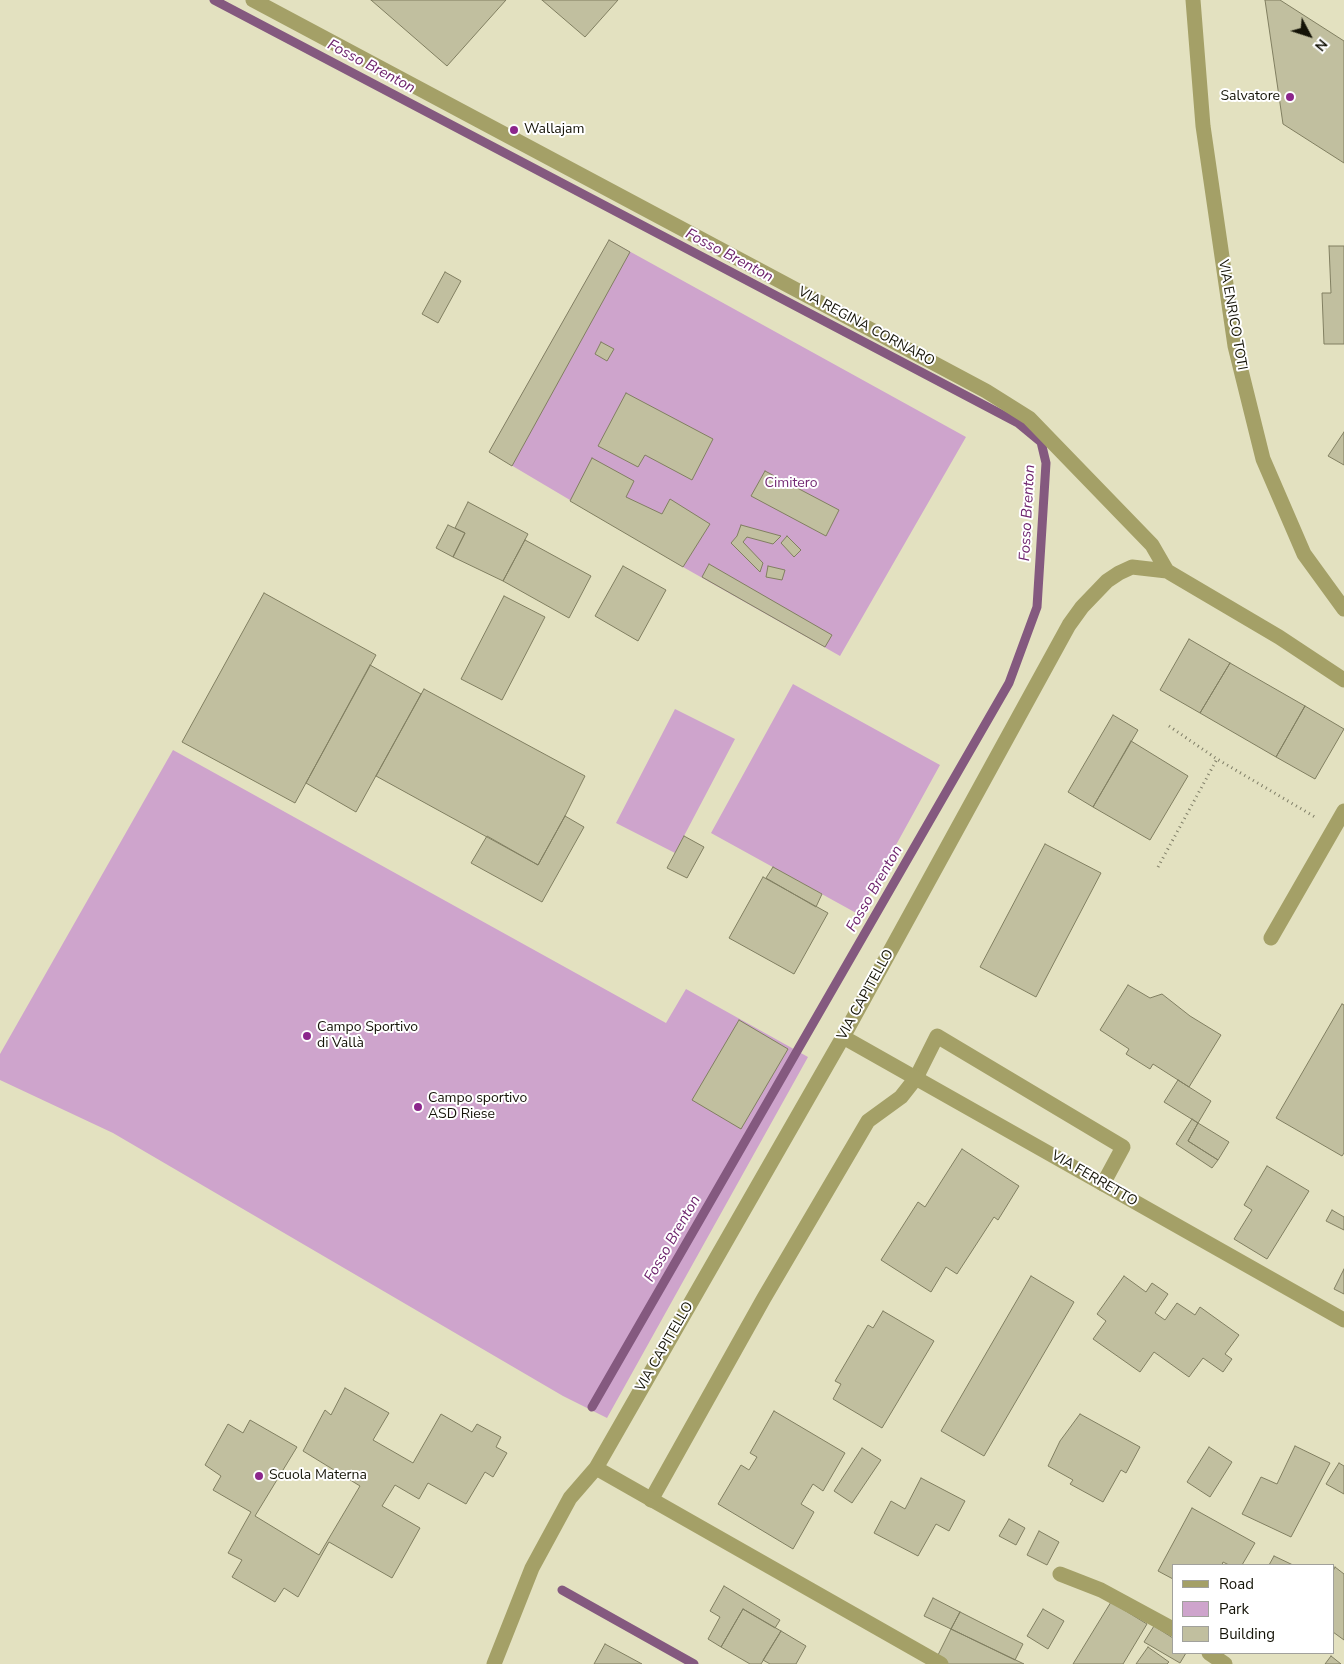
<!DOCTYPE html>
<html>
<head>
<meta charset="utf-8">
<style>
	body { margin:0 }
	#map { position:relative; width:1344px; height:1664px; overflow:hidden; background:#e3e1c0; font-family:"Nunito Sans",sans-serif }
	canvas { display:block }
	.legend { position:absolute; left:1172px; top:1564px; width:162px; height:90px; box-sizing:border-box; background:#fff; border:1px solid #a1a19c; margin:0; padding:6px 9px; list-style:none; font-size:15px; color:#141307 }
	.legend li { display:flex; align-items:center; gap:10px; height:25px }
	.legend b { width:25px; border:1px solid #a1a19c }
	.north { position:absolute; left:1284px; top:10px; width:50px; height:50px; -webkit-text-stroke:4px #fff; paint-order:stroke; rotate:130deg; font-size:14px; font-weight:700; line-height:20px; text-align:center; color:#141307 }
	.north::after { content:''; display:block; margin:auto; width:18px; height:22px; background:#141307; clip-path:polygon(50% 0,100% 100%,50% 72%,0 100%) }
</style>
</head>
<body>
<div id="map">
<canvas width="1344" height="1664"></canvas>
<ul class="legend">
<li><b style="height:6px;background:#a4a067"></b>Road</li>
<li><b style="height:14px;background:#cea4cc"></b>Park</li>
<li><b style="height:14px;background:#c1bf9f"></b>Building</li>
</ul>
<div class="north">N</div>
</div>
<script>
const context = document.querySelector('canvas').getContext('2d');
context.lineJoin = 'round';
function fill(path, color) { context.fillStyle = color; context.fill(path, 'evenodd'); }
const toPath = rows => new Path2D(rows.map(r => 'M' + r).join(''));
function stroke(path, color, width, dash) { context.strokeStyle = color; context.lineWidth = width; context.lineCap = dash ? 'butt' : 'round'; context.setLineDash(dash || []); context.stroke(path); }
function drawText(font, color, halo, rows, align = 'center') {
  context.font = font + ' "Nunito Sans",sans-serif'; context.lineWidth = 4; context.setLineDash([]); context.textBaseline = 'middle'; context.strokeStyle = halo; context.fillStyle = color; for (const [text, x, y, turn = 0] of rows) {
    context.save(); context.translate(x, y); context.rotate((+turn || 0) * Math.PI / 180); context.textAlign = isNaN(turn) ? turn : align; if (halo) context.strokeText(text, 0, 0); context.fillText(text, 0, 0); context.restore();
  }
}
fill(toPath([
	[609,240,966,437,840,656,683,567,489,452],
	[793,684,940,765,858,914,711,833],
	[675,709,735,739,675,853,616,823],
	[173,750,666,1023,686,989,808,1057,607,1418,563,1396,113,1133,0,1080,0,1054]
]), '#cea4cc');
stroke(toPath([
	[214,0,1018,423,1041,442,1046,463,1037,607,1009,683,592,1407],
	[562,1590,694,1664]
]), '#84597f', 9);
const building = toPath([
	[371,0,506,0,447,66,371,0],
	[542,0,618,0,585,37,542,0],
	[1265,0,1280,0,1344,41,1344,163,1283,124,1265,0],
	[609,240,630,252,512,466,489,452,609,240],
	[1329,246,1344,246,1344,344,1324,344,1322,293,1331,293,1329,246],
	[445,272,461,281,438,323,422,314,445,272],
	[601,342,614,349,607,361,595,354,601,342],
	[626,393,713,439,692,480,645,455,638,467,598,446,626,393],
	[1344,432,1344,465,1328,456,1344,432],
	[592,458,634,481,626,497,662,514,670,499,710,524,683,567,570,501,592,458],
	[765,471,839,510,826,536,751,496,765,471],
	[468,502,528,534,503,581,453,557,465,533,455,528,468,502],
	[448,525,465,533,453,557,436,548,448,525],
	[741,525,781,536,773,544,747,537,743,542,763,563,760,572,731,543,737,536,741,525],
	[787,536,801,550,794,557,781,543,787,536],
	[525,540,591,576,569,618,503,581,525,540],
	[709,564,832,635,825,647,702,577,709,564],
	[623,566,666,590,638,641,595,616,623,566],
	[768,566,785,570,782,580,766,577,768,566],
	[264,593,376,655,295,803,182,742,264,593],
	[504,596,545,617,502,700,461,679,504,596],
	[1189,639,1230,663,1200,713,1160,690,1189,639],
	[1230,663,1305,706,1276,757,1200,713,1230,663],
	[370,665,421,694,356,812,306,783,370,665],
	[424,689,585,776,565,816,538,865,376,776,424,689],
	[1305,706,1344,729,1315,779,1276,757,1305,706],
	[1113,715,1138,730,1093,807,1068,792,1113,715],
	[1131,741,1188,776,1150,840,1093,807,1131,741],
	[565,816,584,827,542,902,471,863,487,836,538,865,565,816],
	[684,836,704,847,687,878,667,868,684,836],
	[1045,844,1101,873,1036,997,980,967,1045,844],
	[773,867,822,894,816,907,766,878,773,867],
	[763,877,828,913,794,974,729,938,763,877],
	[1128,985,1150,998,1162,994,1190,1016,1221,1035,1189,1087,1153,1064,1150,1069,1126,1054,1129,1049,1100,1030,1128,985],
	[1342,1004,1344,1005,1344,1153,1342,1156,1276,1118,1342,1004],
	[739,1020,788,1049,741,1129,692,1100,739,1020],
	[1178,1080,1211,1101,1198,1123,1164,1102,1178,1080],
	[1192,1119,1198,1123,1188,1141,1218,1160,1212,1168,1176,1144,1192,1119],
	[1198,1123,1229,1142,1218,1160,1188,1141,1198,1123],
	[962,1149,1019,1186,998,1220,994,1217,957,1274,946,1267,931,1292,881,1260,918,1202,925,1207,962,1149],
	[1267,1166,1309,1191,1267,1259,1234,1239,1252,1210,1244,1205,1267,1166],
	[1332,1210,1344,1217,1344,1230,1326,1221,1332,1210],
	[1344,1269,1344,1294,1334,1289,1344,1269],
	[1031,1276,1074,1302,984,1456,941,1431,1031,1276],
	[1124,1276,1146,1292,1152,1283,1168,1294,1155,1313,1165,1320,1177,1303,1195,1315,1200,1307,1239,1335,1225,1354,1232,1359,1223,1372,1203,1358,1189,1377,1154,1352,1140,1372,1093,1339,1106,1321,1097,1314,1124,1276],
	[883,1311,934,1341,882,1428,833,1399,841,1384,835,1381,868,1325,873,1328,883,1311],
	[345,1388,389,1413,373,1440,413,1463,441,1414,472,1432,477,1424,501,1437,496,1447,507,1453,493,1477,485,1472,466,1504,428,1483,419,1499,395,1485,382,1506,420,1528,392,1578,329,1542,298,1597,284,1588,275,1602,232,1577,242,1560,228,1553,251,1512,213,1490,221,1476,205,1465,228,1424,243,1433,250,1420,297,1447,255,1516,319,1555,360,1486,303,1451,325,1410,331,1415,345,1388],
	[774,1411,845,1453,823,1491,813,1484,801,1504,814,1512,793,1549,718,1504,741,1465,749,1470,757,1457,750,1453,774,1411],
	[1080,1414,1140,1447,1126,1473,1121,1470,1103,1502,1070,1484,1073,1480,1048,1466,1060,1441,1080,1414],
	[1295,1446,1330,1463,1291,1537,1242,1514,1261,1477,1277,1484,1295,1446],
	[1209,1447,1232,1462,1210,1497,1187,1482,1209,1447],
	[862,1448,881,1460,852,1503,834,1491,862,1448],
	[1339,1463,1344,1466,1344,1494,1326,1484,1339,1463],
	[921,1478,965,1501,949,1531,936,1524,918,1556,874,1533,891,1501,905,1509,921,1478],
	[1192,1508,1255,1543,1242,1565,1229,1565,1223,1562,1222,1565,1173,1565,1173,1579,1158,1571,1192,1508],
	[1009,1519,1025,1528,1016,1545,999,1536,1009,1519],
	[1039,1531,1059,1542,1047,1565,1027,1555,1039,1531],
	[1274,1556,1293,1565,1269,1565,1274,1556],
	[1335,1567,1344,1574,1344,1640,1333,1632,1333,1571,1335,1567],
	[724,1586,780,1620,775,1628,743,1609,721,1647,708,1639,720,1617,710,1611,724,1586],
	[933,1598,960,1612,951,1629,924,1616,933,1598],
	[1111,1602,1147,1624,1123,1664,1073,1664,1111,1602],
	[743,1609,781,1631,761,1664,750,1664,721,1647,743,1609],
	[1043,1609,1064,1621,1048,1649,1027,1636,1043,1609],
	[960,1612,1023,1644,1015,1660,951,1629,960,1612],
	[1154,1626,1173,1638,1173,1653,1186,1653,1180,1663,1144,1642,1154,1626],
	[951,1629,1024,1664,947,1664,936,1659,951,1629],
	[781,1631,806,1646,796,1664,770,1664,763,1660,781,1631],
	[605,1644,642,1664,594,1664,605,1644],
	[1148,1647,1169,1662,1167,1664,1136,1664,1148,1647],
	[1331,1656,1341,1664,1325,1664,1331,1656]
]);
fill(building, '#c1bf9f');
stroke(building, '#817f61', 1);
stroke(toPath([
	[1169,726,1217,759,1315,817],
	[1158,867,1217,759]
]), '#7e7d66', 3, [1, 4]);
stroke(toPath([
	[651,1500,764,1298,868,1121,901,1097,916,1078,937,1036,1123,1147,1103,1184]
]), '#a4a067', 15);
stroke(toPath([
	[253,0,986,391,1029,418,1152,545,1167,571],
	[1193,0,1203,126,1235,346,1263,459,1304,554,1344,609],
	[1271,938,1344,811],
	[843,1037,1344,1320],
	[596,1468,941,1664],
	[1060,1574,1101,1590,1173,1629],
	[1209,1653,1225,1664],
	[494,1664,532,1568,570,1498,596,1468,843,1037,1069,625,1082,607,1107,581,1119,573,1132,567,1167,571,1279,637,1344,680]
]), '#a4a067', 15);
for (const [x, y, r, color] of [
	[1290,97,5,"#8c268c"],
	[514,130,5,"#8c268c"],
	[307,1036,5,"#8c268c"],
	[418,1107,5,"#8c268c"],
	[259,1476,5,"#8c268c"]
]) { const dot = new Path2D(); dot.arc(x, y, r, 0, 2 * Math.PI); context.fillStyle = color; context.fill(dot); stroke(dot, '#fff', 2); }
drawText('14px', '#141307', '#fff', [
	["Salvatore",1280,97,"right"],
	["Wallajam",524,130],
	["Campo Sportivo",317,1028],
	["di Vallà",317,1044],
	["Campo sportivo",428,1099],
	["ASD Riese",428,1115],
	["Scuola Materna",269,1476]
], 'left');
drawText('14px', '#141307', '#fff', [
	["VIA ENRICO TOTI",1232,315,80],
	["VIA REGINA CORNARO",866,327,28],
	["VIA CAPITELLO",866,995,-61],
	["VIA FERRETTO",1094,1179,30],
	["VIA CAPITELLO",665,1347,-60]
]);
drawText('14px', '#742a74', '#fff', [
	["Cimitero",791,484]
]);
drawText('italic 15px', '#6e246e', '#fff', [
	["Fosso Brenton",371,67,28],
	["Fosso Brenton",729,256,28],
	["Fosso Brenton",1028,513,-87],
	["Fosso Brenton",875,889,-60],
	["Fosso Brenton",673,1239,-60]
]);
</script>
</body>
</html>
